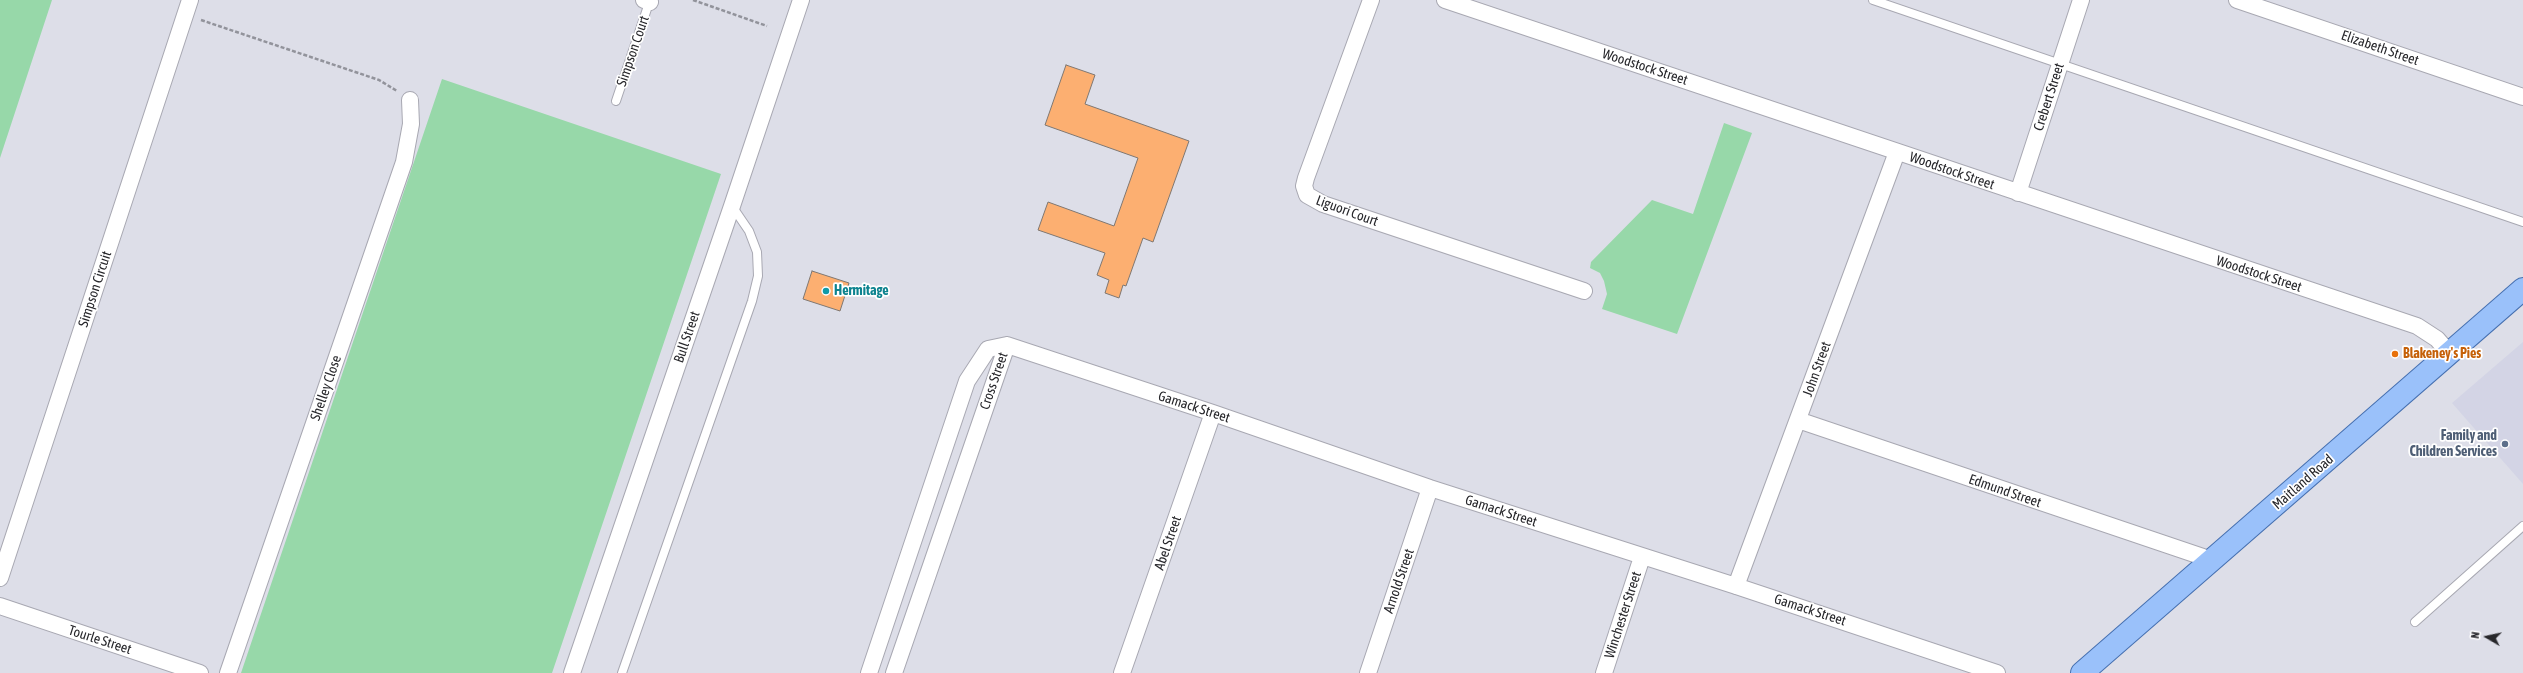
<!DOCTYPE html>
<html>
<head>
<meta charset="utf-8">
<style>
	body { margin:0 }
	#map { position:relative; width:2523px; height:673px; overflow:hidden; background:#dddee8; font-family:"Asap Condensed",sans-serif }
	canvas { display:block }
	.north { position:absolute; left:2467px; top:617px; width:40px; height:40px; -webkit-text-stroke:3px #fff; paint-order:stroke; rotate:279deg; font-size:11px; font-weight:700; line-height:16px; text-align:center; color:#27272b }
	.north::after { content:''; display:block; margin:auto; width:14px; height:18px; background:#27272b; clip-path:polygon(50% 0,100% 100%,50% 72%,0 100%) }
</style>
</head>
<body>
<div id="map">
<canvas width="2523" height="673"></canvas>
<div class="north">N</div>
</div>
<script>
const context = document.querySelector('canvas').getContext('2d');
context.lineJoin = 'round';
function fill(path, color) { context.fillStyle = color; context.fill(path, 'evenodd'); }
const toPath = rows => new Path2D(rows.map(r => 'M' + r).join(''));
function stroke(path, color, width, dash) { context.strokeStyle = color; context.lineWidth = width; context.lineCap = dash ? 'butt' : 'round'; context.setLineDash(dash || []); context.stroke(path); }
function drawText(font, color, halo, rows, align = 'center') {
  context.font = font + ' "Asap Condensed",sans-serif'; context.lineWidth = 3.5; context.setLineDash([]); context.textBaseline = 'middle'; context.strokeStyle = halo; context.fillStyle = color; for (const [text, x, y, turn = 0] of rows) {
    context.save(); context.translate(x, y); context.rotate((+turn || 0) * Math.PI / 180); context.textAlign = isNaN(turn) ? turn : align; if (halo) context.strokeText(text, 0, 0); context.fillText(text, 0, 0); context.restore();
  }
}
fill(toPath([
	[2523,342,2523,484,2452,403]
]), '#d3d4e5');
fill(toPath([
	[0,0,52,0,0,158],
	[442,79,721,174,552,673,241,673],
	[1724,123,1752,133,1677,334,1602,309,1607,294,1604,281,1600,273,1590,268,1591,262,1652,200,1693,214]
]), '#97d8a9');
const building = toPath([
	[1066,65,1095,75,1085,104,1189,141,1153,242,1143,238,1126,286,1123,285,1119,298,1105,293,1109,280,1097,275,1105,253,1038,230,1048,202,1114,226,1138,158,1045,125,1066,65],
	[812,271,849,283,840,311,803,299,812,271]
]);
fill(building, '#fcaf71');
stroke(building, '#7f7771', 1);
const service = toPath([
	[1873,0,2523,222],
	[616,101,650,0],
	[2415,622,2523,526],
	[622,673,752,301,758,276,757,252,749,231,732,206]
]);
const minor = toPath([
	[644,0,650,2],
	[1371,0,1306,178,1304,186,1307,195,1323,204,1584,291],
	[1445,0,2417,326,2437,339,2450,354],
	[2237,0,2523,97],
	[2018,193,2081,0],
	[1798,420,2212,560],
	[0,578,190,0],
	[1736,586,1897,152],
	[0,606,200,673],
	[228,673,404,162,411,124,410,100],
	[572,673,732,206,801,0],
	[869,673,967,381,988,349,1007,345,1213,413,1430,488,1736,586,1997,673],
	[894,673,1007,345],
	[1122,673,1213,413],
	[1368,673,1430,488],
	[1604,673,1642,557]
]);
const primary = toPath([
	[2082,673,2523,289]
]);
stroke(service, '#a8a8b2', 10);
stroke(minor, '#a8a8b2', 18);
stroke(primary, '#4670b0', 24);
stroke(toPath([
	[693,0,767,26],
	[201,20,379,80,397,91]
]), '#92939b', 2.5, [4, 2]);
stroke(service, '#fff', 8);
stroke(minor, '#fff', 16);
stroke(primary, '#9ac1fa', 22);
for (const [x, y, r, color] of [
	[826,291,4,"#0f9aa8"],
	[2395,354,4,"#e8710a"],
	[2505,444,4,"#5c6f8a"]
]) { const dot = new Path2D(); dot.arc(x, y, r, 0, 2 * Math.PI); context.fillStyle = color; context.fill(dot); stroke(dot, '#fff', 1.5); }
drawText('14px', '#27272b', '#fff', [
	["Elizabeth Street",2380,48,19],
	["Simpson Court",633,51,-71],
	["Woodstock Street",1645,67,18],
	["Crebert Street",2049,97,-72],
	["Woodstock Street",1952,171,19],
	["Liguori Court",1347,211,20],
	["Woodstock Street",2259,274,18],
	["Simpson Circuit",95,289,-72],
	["Bull Street",687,337,-71],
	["John Street",1817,369,-70],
	["Cross Street",994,381,-71],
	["Shelley Close",326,388,-71],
	["Gamack Street",1194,407,18],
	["Maitland Road",2303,482,-41],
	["Edmund Street",2005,491,19],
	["Gamack Street",1501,511,18],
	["Abel Street",1168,543,-71],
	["Arnold Street",1399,581,-71],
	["Gamack Street",1810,610,18],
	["Winchester Street",1623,615,-72],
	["Tourle Street",100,640,18]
]);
drawText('bold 14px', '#0d838f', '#fff', [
	["Hermitage",834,291]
], 'left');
drawText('bold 14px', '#c56008', '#fff', [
	["Blakeney's Pies",2403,354]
], 'left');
drawText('bold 14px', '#4e5e75', '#fff', [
	["Family and",2497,436],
	["Children Services",2497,452]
], 'right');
</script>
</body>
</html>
